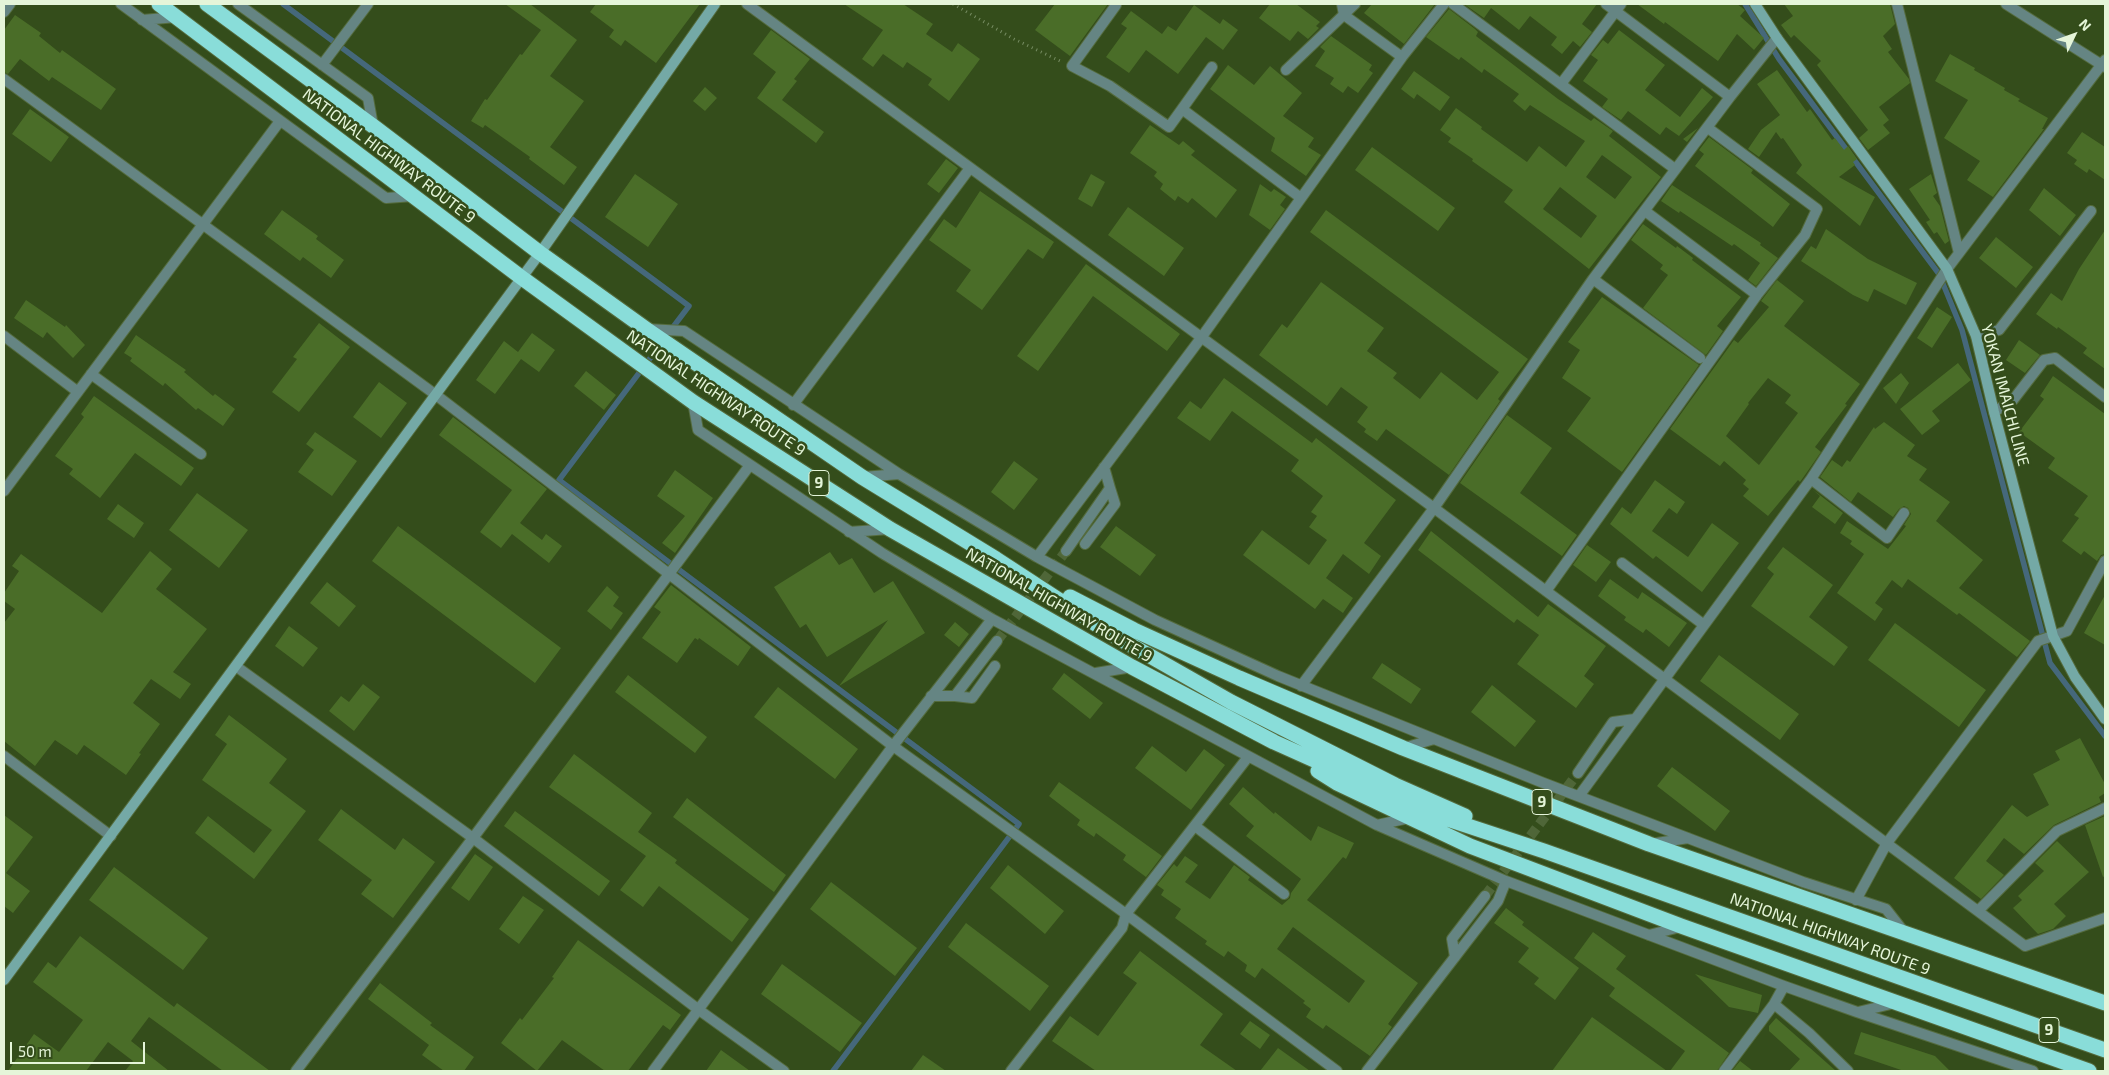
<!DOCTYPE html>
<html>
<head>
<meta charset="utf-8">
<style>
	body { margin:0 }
	#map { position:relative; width:2109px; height:1075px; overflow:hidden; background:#344d1b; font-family:"Exo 2",sans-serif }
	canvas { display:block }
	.frame { position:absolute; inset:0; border:5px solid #e5f5d9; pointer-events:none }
	.north { position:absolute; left:2049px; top:10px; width:50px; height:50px; -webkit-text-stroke:4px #344d1b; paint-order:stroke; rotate:48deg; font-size:14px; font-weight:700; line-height:20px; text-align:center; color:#e5f5d9 }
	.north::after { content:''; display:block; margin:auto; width:18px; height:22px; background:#e5f5d9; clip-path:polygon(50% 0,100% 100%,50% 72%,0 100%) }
	.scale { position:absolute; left:10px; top:1042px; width:135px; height:22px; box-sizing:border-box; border:2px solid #e5f5d9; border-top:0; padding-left:6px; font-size:15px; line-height:18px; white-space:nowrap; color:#e5f5d9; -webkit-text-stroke:4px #344d1b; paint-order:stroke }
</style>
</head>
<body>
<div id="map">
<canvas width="2109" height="1075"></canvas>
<div class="frame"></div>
<div class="north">N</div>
<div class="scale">50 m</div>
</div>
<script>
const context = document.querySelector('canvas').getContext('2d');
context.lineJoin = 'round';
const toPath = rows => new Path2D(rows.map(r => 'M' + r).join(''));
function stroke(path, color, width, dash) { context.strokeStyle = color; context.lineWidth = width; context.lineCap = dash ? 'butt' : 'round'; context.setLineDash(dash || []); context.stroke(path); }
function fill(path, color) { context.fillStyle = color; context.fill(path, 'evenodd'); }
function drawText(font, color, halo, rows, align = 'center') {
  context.font = font + ' "Exo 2",sans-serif'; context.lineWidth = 5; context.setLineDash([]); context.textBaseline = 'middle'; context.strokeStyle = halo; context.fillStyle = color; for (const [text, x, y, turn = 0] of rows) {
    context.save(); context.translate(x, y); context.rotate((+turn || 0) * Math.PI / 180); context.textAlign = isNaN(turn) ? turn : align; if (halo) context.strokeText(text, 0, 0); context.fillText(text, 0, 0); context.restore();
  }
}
stroke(toPath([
	[283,4,689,306,670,331],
	[1745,4,1779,59,1939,274,1962,330,2050,663,2105,736],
	[663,341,559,480,1019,824,833,1071]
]), '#45687b', 5.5);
fill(toPath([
	[505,4,530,4,577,40,550,76,584,101,550,147,577,167,564,185,529,159,530,157,485,125,483,128,471,121,485,99,487,100,520,54,522,55,541,30],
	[596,4,700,4,656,63,625,40,621,46,609,37,614,30,590,12],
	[844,4,903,4,933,24,926,34,952,52,958,43,980,59,949,101,928,85,932,79,907,62,903,68,883,54,873,67,862,59,883,30],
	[1055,4,1108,4,1070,56,1035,30],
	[1270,4,1296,4,1320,22,1316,26,1319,28,1308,39,1298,31,1290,41,1259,18],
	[1372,4,1435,4,1404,44,1364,13],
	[1464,4,1597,4,1582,24,1592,32,1580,47,1573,41,1562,54,1551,45,1557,37,1530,16,1519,30,1491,8,1484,18],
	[1637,4,1737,4,1745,10,1740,16,1764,38,1754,50,1737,34,1718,61,1665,22,1664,24],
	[1784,4,1890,4,1895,24,1883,36,1892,49,1888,52,1909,79,1910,83,1879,107,1889,120,1883,125,1890,133,1868,150,1859,138,1868,130,1817,65,1821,61,1794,35,1791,38,1781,25,1793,16],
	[1194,5,1220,24,1223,19,1238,30,1223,50,1206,37,1178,74,1146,50,1129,73,1106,57,1127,28,1121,24,1131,11,1162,34,1168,26,1176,31],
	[1449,9,1475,29,1478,32,1476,36,1558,99,1591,121,1594,118,1613,131,1609,136,1661,177,1589,269,1504,202,1513,190,1472,161,1473,159,1448,142,1451,138,1440,130,1456,108,1482,127,1481,129,1527,162,1539,146,1566,167,1585,141,1530,105,1525,111,1513,101,1519,94,1484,69,1482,73,1461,57,1459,60,1426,37],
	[1602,155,1632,177,1615,199,1586,177],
	[1560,187,1597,216,1581,238,1543,209],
	[15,15,41,33,39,36,60,53,62,50,116,89,101,110,52,77,49,81,20,59,8,74,4,72,4,30],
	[771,30,810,59,794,79,797,81,782,100,824,132,816,143,757,98,776,72,753,54],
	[1619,30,1665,65,1645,90,1680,117,1702,88,1713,97,1679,136,1666,127,1660,135,1628,111,1621,120,1602,107,1608,99,1583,81,1598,60,1591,55,1603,40,1608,44],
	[1331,36,1372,65,1369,70,1373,73,1358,93,1348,86,1343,93,1330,84,1334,78,1315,66,1325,51,1320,47],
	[1950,54,1975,68,1974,70,2005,88,2004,90,2020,99,2018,101,2048,118,2042,129,2044,129,1993,197,1967,180,1980,161,1944,138,1968,100,1935,81],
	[1228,65,1254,85,1270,66,1302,93,1283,116,1314,138,1308,147,1321,155,1306,176,1271,151,1275,138,1210,89],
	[1777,70,1807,112,1810,109,1832,140,1835,138,1844,150,1848,146,1857,159,1853,162,1855,165,1839,177,1875,197,1860,226,1796,173,1802,165,1783,138,1781,139,1776,132,1759,157,1748,149,1761,130,1780,115,1757,84],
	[1414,71,1450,97,1440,111,1417,94,1414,99,1401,89],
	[705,87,717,98,705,111,693,101],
	[30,109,69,137,51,162,12,134],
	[1150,125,1179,145,1183,141,1195,151,1191,155,1237,190,1216,218,1192,198,1188,203,1178,196,1175,201,1160,189,1163,184,1154,176,1157,172,1130,153],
	[1698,128,1687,142,1683,139],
	[2082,132,2105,147,2105,180,2089,169,2087,173,2074,164,2077,160,2067,153],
	[1709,137,1753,170,1751,173,1790,204,1773,227,1695,166,1704,154,1699,150],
	[1372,147,1455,208,1438,231,1355,170],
	[946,159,958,168,939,193,927,184],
	[635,174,678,204,648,247,605,217],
	[1091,174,1105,182,1092,207,1078,199],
	[1931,174,1937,193,1933,196,1940,206,1949,241,1945,244,1937,232,1934,234,1926,222,1930,220,1909,189],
	[1260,184,1271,192,1274,189,1286,197,1280,205,1285,209,1270,230,1249,215],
	[1672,185,1761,243,1760,245,1778,258,1756,286,1748,280,1760,263,1734,244,1732,246,1680,211,1679,213,1661,201],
	[2044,188,2076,215,2060,236,2029,210],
	[980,191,1054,242,1043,259,1028,249,982,310,956,291,971,270,929,240,944,219,956,228],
	[1128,207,1184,248,1164,276,1108,235],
	[282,210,318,236,316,239,344,260,331,278,303,257,300,261,264,234],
	[1326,210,1528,359,1498,399,1500,401,1449,475,1386,429,1377,441,1364,432,1366,429,1357,422,1368,407,1341,387,1327,406,1259,355,1282,324,1287,328,1321,282,1384,328,1367,351,1397,373,1393,378,1420,399,1441,372,1477,400,1499,372,1310,232],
	[1643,224,1676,248,1677,246,1693,258,1692,260,1741,297,1717,326,1723,331,1706,355,1643,308,1668,275,1660,269,1663,265,1631,240],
	[1826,229,1868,259,1917,283,1906,305,1874,289,1868,302,1853,295,1801,261,1811,246,1816,249],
	[2105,230,2105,369,2083,353,2087,348,2058,327,2057,329,2036,314,2051,293,2062,301,2079,269],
	[1996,237,2033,267,2016,288,1979,258],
	[1086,264,1180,334,1167,351,1093,296,1038,371,1017,356],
	[1777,280,1804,301,1784,326,1860,384,1845,404,1847,405,1815,447,1821,452,1805,475,1800,482,1798,480,1768,516,1743,496,1749,489,1743,484,1746,480,1724,461,1720,466,1670,429,1734,340,1738,343,1769,307,1761,301],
	[1768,378,1791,395,1785,403,1798,413,1759,465,1726,436,1749,404,1748,403],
	[1602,297,1699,365,1622,472,1567,431,1591,398,1562,378,1580,350,1568,342],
	[26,300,65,327,66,325,85,345,73,358,47,332,43,338,14,318],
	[1937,307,1952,317,1932,348,1917,338],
	[319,323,350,347,299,412,272,392,297,359,293,357],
	[532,333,555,350,539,372,521,359,495,394,476,380,504,341,518,352],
	[136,335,186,370,184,372,213,396,215,394,235,409,223,426,198,408,196,410,165,383,163,386,130,361,132,358,124,353],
	[2019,340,2040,355,2025,373,2006,360],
	[1958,363,1971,380,1932,411,1940,421,1922,435,1900,409],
	[586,371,616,395,604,410,574,386],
	[1901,373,1909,383,1896,404,1883,388],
	[2053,376,2105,414,2105,554,2101,555,2097,561,2084,551,2081,555,2062,541,2079,518,2074,515,2088,496,2048,468,2055,458,2019,432,2044,399,2040,396],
	[1224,378,1312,443,1316,438,1396,500,1364,543,1381,556,1369,574,1343,554,1326,578,1353,598,1343,613,1323,599,1315,609,1243,555,1262,530,1309,565,1327,540,1309,527,1317,516,1311,512,1323,496,1291,471,1299,460,1232,411,1210,441,1177,418,1190,401,1201,409],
	[379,382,407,403,381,438,353,417],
	[94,396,194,468,181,486,135,453,100,498,69,474,73,469,55,456,84,417,81,414],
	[1507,415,1552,448,1520,493,1577,535,1562,556,1460,483],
	[453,417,547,489,520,523,542,540,546,534,562,546,549,563,512,534,501,548,480,532,512,490,439,435],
	[1884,422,1915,445,1907,456,1927,469,1919,480,1950,502,1936,521,1983,560,1959,588,2030,641,2017,657,1959,613,1957,615,1908,579,1902,588,1892,580,1875,603,1883,609,1875,621,1837,593,1864,554,1850,544,1852,541,1840,533,1847,521,1888,549,1906,526,1904,525,1911,514,1908,508,1904,506,1899,509,1893,517,1858,492,1851,502,1820,477,1832,460,1842,467,1847,460,1850,462,1874,427,1875,429],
	[315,432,357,461,332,496,298,472,314,450,306,444],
	[1014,461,1038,479,1014,510,991,492],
	[675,470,713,498,675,553,662,543,685,516,657,496],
	[1655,480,1685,502,1677,514,1669,508,1652,531,1688,557,1712,523,1739,543,1702,592,1656,556,1653,559,1610,524,1622,507,1631,514],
	[1812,489,1843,513,1835,524,1812,507,1820,496],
	[197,493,248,530,219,568,169,530],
	[118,504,144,523,134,538,107,519],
	[398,526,561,648,535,683,372,561],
	[1116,526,1156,555,1140,576,1100,547],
	[1431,531,1538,617,1548,604,1606,646,1584,676,1594,684,1576,708,1517,664,1539,635,1517,619,1514,623,1418,550],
	[1587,545,1611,562,1596,582,1573,565],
	[1783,547,1833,585,1809,617,1848,647,1834,666,1751,606,1774,574,1767,568],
	[150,551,172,569,156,589,207,629,173,672,191,684,180,699,151,679,133,703,160,724,139,753,141,754,126,775,84,745,77,755,55,740,35,766,4,741,4,623,15,609,4,601,4,593,19,571,12,566,21,554,102,613],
	[830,552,839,565,852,558,874,593,893,581,925,633,839,686,888,620,827,657,806,624,800,628,774,587],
	[1610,579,1638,599,1642,592,1687,623,1669,647,1646,629,1643,633,1624,620,1626,617,1598,596],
	[327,582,356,606,339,627,310,603],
	[671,585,751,647,738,666,699,638,698,640,695,638,677,663,642,638,661,612,654,607],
	[607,586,619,597,613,606,623,613,611,630,587,611],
	[2105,595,2105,645,2084,633],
	[955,622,969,634,959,647,944,635],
	[1895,623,1986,690,1959,727,1868,660],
	[289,626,318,648,303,667,275,646],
	[1719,655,1799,714,1780,740,1700,681],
	[1382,663,1421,689,1411,704,1372,678],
	[1064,673,1103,703,1090,719,1052,689],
	[628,675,707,737,695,753,615,692],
	[363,684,380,697,354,731,329,711,341,696,349,702],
	[1492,685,1536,721,1515,747,1471,712],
	[778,687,858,749,835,779,754,717],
	[229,715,287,759,269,783,306,811,254,879,195,833,208,816,254,853,272,830,202,780,227,744,215,735],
	[2080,738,2105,784,2105,793,2099,797,2101,802,2054,825,2024,854,2004,838,1986,861,2004,875,1981,899,1954,878,2012,805,2027,817,2049,805,2033,774,2060,760,2055,751],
	[1152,746,1186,772,1204,749,1225,765,1191,810,1135,768],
	[574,754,652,813,638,832,677,860,675,863,749,919,732,942,659,886,643,907,620,890,646,856,549,787],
	[1672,767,1730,811,1715,831,1657,786],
	[1059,782,1162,856,1146,877,1123,860,1126,855,1096,833,1094,837,1077,825,1080,820,1049,796],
	[1243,787,1274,814,1275,812,1311,841,1318,826,1354,843,1346,859,1343,857,1307,900,1418,983,1388,1024,1392,1027,1370,1056,1326,1025,1323,1029,1306,1017,1311,1009,1303,1003,1305,1001,1262,968,1255,978,1245,971,1247,965,1228,951,1224,957,1205,944,1207,941,1175,918,1181,909,1161,895,1164,890,1157,885,1174,864,1177,867,1185,856,1198,865,1185,882,1210,899,1234,865,1250,877,1248,880,1282,905,1290,898,1291,893,1301,879,1246,836,1254,826,1229,804],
	[1293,927,1365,981,1349,1003,1277,949],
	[687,798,786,875,774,892,673,817],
	[341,809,395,850,403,838,435,862,393,918,361,894,372,880,318,840],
	[515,811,610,881,599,896,504,826],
	[4,815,33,837,6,873,30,891,13,913,4,906],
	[2105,816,2105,876,2103,877,2085,825],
	[2057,841,2089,872,2054,904,2066,916,2053,929,2038,934,2013,908,2022,900,2018,896,2044,871,2035,863],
	[475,854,493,867,469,901,451,888],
	[1008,865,1064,911,1045,934,990,888],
	[114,867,208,938,183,970,89,900],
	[831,882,917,948,895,976,810,909],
	[523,896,544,910,519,944,499,929],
	[1506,908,1524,922,1522,925,1579,968,1555,1000,1534,984,1539,978,1518,962,1529,948,1494,923],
	[966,923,1049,986,1030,1011,948,947],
	[1593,932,1626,956,1616,969,1729,1053,1717,1071,1670,1071,1685,1051,1609,996,1615,988,1574,958],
	[80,936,174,1007,177,1003,270,1071,223,1071,149,1017,131,1041,169,1071,125,1071,133,1061,108,1042,86,1071,8,1071,34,1034,59,1052,83,1020,33,982,48,962,56,968],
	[578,940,681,1015,670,1030,663,1025,628,1071,605,1071,562,1040,537,1071,501,1043,520,1018,522,1020,554,978,552,977],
	[1140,951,1223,1014,1200,1045,1237,1071,1096,1071,1052,1041,1070,1016,1098,1036,1137,983,1123,973],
	[782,964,862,1023,840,1052,761,994],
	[1695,974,1762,995,1758,1013,1729,1007],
	[380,983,432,1023,430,1025,474,1057,464,1071,444,1071,422,1055,429,1045,368,999],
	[1592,1017,1667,1071,1552,1071],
	[1776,1018,1818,1055,1836,1071,1789,1071,1800,1059,1769,1031,1769,1026],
	[1250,1021,1270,1035,1260,1049,1240,1034],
	[1861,1032,1935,1056,1950,1071,1904,1071,1854,1054],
	[1278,1048,1310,1071,1260,1071],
	[721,1050,750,1071,706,1071],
	[923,1055,946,1071,911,1071],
	[1740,1061,1753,1071,1732,1071]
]), '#4a6d28');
stroke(toPath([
	[997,641,1066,551],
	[1485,896,1578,773]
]), '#4f6638', 10, [10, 5]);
const street = toPath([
	[121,4,386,198,414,196],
	[238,4,368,98,373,126],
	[747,4,1434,508,2025,946,2105,918],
	[1342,4,1344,15,1402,57],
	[1453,4,1675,169],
	[1606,4,1730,97],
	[1897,4,1959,253],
	[2006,4,2105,67],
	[1116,5,1072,66,1110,86,1169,127,1182,109],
	[4,12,10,4],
	[142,20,177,17],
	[322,65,368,4],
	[1212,67,1182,109,1301,198],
	[1286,70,1355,4],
	[4,79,436,395,893,746,1126,914,1337,1071],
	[1561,84,1621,4],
	[1645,211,1757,295],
	[1593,279,1700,358],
	[647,329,684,331,899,474,1037,557,1155,620,1278,676,1541,782,1803,882,1886,909,1904,932],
	[4,336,78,392],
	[1976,336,1999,330,2091,211],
	[91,374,201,454],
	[693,402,698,430,882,553,992,619,1377,825,1506,881,1784,986,1857,1012,2033,1071],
	[793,405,970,168],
	[1994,412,2013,400,2044,360,2055,358,2105,397],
	[863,477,899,474],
	[1811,479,1887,538,1904,513],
	[4,491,280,121],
	[849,532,890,529],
	[1085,544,1115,504,1110,488],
	[1066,551,1110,488,1104,467],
	[1037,557,1201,338,1402,57,1444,4],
	[1622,563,1704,625],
	[1546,591,1757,295,1805,235,1817,209,1708,128],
	[237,667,473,838,699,1010,784,1071],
	[1096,673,1132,667],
	[1301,686,1434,508,1593,279,1730,97,1777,38],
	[931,696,955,696,997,641],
	[955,696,972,698,995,666],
	[1404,748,1434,739],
	[4,756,111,836],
	[1578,773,1613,722,1635,719],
	[1579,796,1811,479,1947,269,2105,60],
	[1377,825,1409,818],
	[1195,826,1284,894],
	[1651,844,1688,838],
	[1856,900,1887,843,2038,641,2067,631,2105,561],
	[1979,910,2057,831,2105,808],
	[1649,935,1680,927],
	[1455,957,1452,939,1485,896],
	[1774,1004,1809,1033,1848,1071],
	[1858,1012,1895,1003],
	[296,1071,473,838,750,465],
	[653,1071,893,746,992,619],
	[1011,1071,1122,928,1126,914,1248,757],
	[1367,1071,1498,901,1506,881],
	[1724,1071,1774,1004,1784,986]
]);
const secondary = toPath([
	[1755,4,1777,38,1947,269,1976,336,1994,412,2053,636,2075,677,2105,719],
	[4,980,540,253,715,4]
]);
const highway = toPath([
	[159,4,522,278,693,402,890,529,1132,667,1274,742,1441,817,1544,851,2105,1050],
	[207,4,373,126,540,253,646,329,862,477,996,559,1108,632,1231,702,1395,785,1465,816],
	[1070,597,1134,630,1239,678,1403,748,1649,844,2105,1003],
	[1318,771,1337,783,1470,846,1681,926,2089,1071]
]);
stroke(street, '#546b3d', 12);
stroke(secondary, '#546b3d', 12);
stroke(highway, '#546b3d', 17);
stroke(toPath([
	[953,4,1014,39,1060,61]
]), '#778d63', 3, [1, 4]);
stroke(street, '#658583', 10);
stroke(secondary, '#74a9a6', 10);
stroke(highway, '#89ddd9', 15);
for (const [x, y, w] of [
	[819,483,20],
	[1542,802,20],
	[2049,1030,20]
]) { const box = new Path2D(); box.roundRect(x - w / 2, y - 12.5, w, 25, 4); context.fillStyle = '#344d1b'; context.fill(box); stroke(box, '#e5f5d9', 1); }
drawText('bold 15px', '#e5f5d9', null, [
	["9",819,483],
	["9",1542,802],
	["9",2049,1030]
]);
drawText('16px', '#e5f5d9', '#344d1b', [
	["NATIONAL HIGHWAY ROUTE 9",389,156,37],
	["NATIONAL HIGHWAY ROUTE 9",716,393,34],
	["YOKAN IMAICHI LINE",2005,395,75],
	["NATIONAL HIGHWAY ROUTE 9",1059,605,30],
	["NATIONAL HIGHWAY ROUTE 9",1830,934,20]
]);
</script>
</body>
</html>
